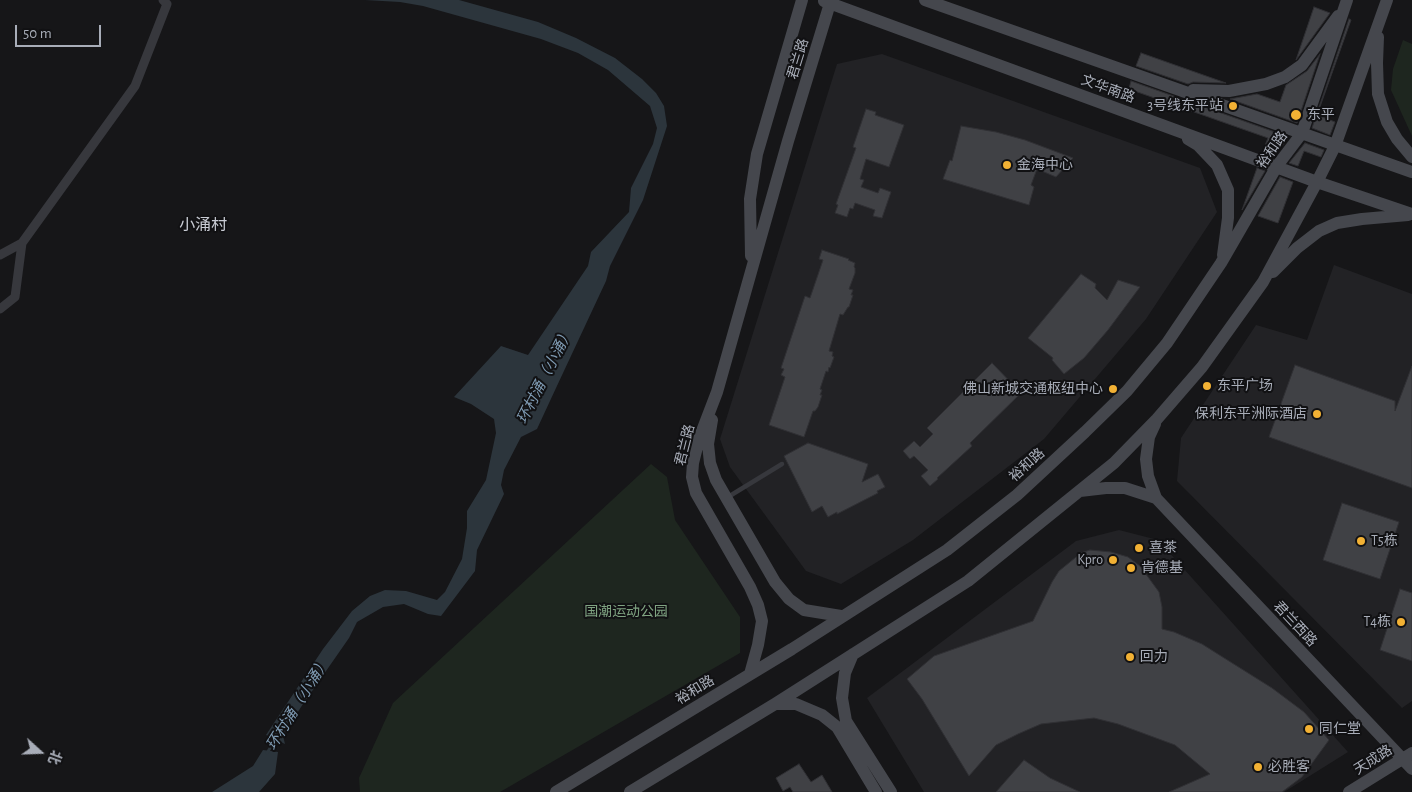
<!DOCTYPE html>
<html>
<head>
<meta charset="utf-8">
<style>
	body { margin:0 }
	#map { position:relative; width:1412px; height:792px; overflow:hidden; background:#161618; font-family:"Alegreya Sans","Noto Sans SC",sans-serif }
	canvas { display:block }
	.north { position:absolute; left:15px; top:727px; width:50px; height:50px; -webkit-text-stroke:4px #111113; paint-order:stroke; rotate:110deg; font-size:14px; font-weight:700; line-height:20px; text-align:center; color:#a8adb8 }
	.north::after { content:''; display:block; margin:auto; width:18px; height:22px; background:#a8adb8; clip-path:polygon(50% 0,100% 100%,50% 72%,0 100%) }
	.scale { position:absolute; left:15px; top:25px; width:86px; height:22px; box-sizing:border-box; border:2px solid #a8adb8; border-top:0; padding-left:6px; font-size:15px; line-height:18px; white-space:nowrap; color:#a8adb8; -webkit-text-stroke:4px #111113; paint-order:stroke }
</style>
</head>
<body>
<div id="map">
<canvas width="1412" height="792"></canvas>
<div class="north">北</div>
<div class="scale">50 m</div>
</div>
<script>
const context = document.querySelector('canvas').getContext('2d');
context.lineJoin = 'round';
function fill(path, color) { context.fillStyle = color; context.fill(path, 'evenodd'); }
const toPath = rows => new Path2D(rows.map(r => 'M' + r).join(''));
function stroke(path, color, width, dash) { context.strokeStyle = color; context.lineWidth = width; context.lineCap = dash ? 'butt' : 'round'; context.setLineDash(dash || []); context.stroke(path); }
function drawText(font, color, halo, rows, align = 'center') {
  context.font = font + ' "Alegreya Sans","Noto Sans SC",sans-serif'; context.lineWidth = 4; context.setLineDash([]); context.textBaseline = 'middle'; context.strokeStyle = halo; context.fillStyle = color; for (const [text, x, y, turn = 0] of rows) {
    context.save(); context.translate(x, y); context.rotate((+turn || 0) * Math.PI / 180); context.textAlign = isNaN(turn) ? turn : align; if (halo) context.strokeText(text, 0, 0); context.fillText(text, 0, 0); context.restore();
  }
}
fill(toPath([
	[882,54,1200,168,1217,212,1146,319,1044,439,913,540,841,584,806,571,730,467,720,439,837,64],
	[1334,265,1412,294,1412,701,1402,708,1177,481,1181,438,1256,325,1307,340],
	[1119,530,1158,540,1348,752,1284,792,924,792,867,698,1076,541]
]), '#222225');
fill(toPath([
	[1403,40,1412,44,1412,136,1391,90,1393,69],
	[651,464,667,477,675,520,740,617,740,653,500,792,360,792,359,778,393,703]
]), '#1e261f');
fill(toPath([
	[365,0,459,0,538,22,576,38,615,58,642,79,656,93,664,106,667,126,643,200,610,266,606,281,556,388,537,429,521,437,504,470,501,485,504,494,477,550,475,571,441,616,428,614,404,604,383,607,357,622,349,638,301,707,283,736,285,744,266,735,323,649,352,611,370,596,385,590,406,591,437,600,445,592,462,559,467,528,467,511,486,480,496,433,494,419,471,404,454,397,501,346,528,355,588,266,591,252,629,212,631,188,653,144,657,128,650,106,608,70,578,53,541,39,423,6,400,2],
	[263,750,278,752,275,774,259,792,212,792,253,766]
]), '#2c353c');
stroke(toPath([
	[267,753,277,737]
]), '#2c353c', 3);
const building = toPath([
	[1314,7,1330,13,1296,60,1314,7],
	[1349,19,1351,20,1317,115,1335,122,1330,135,1312,128,1349,19],
	[1141,53,1226,83,1193,82,1188,84,1136,66,1141,53],
	[1320,54,1297,123,1230,99,1257,94,1280,102,1286,85,1307,71,1320,54],
	[1131,81,1289,137,1273,157,1262,153,1268,138,1129,89,1131,81],
	[866,109,876,112,875,115,904,125,889,167,866,159,860,179,864,180,861,187,878,193,880,188,891,192,882,218,873,216,875,210,855,203,853,209,850,208,847,217,835,213,838,205,836,204,856,148,853,147,866,109],
	[961,126,996,132,1025,140,1073,158,1056,177,1037,169,1031,185,1034,187,1029,205,943,179,950,160,952,161,961,126],
	[1305,143,1324,150,1321,157,1304,151,1298,166,1289,163,1305,143],
	[1257,168,1265,171,1242,210,1257,168],
	[1280,177,1293,182,1278,223,1258,216,1280,177],
	[822,250,849,259,848,260,855,263,854,267,855,268,855,273,849,289,853,290,851,295,853,295,849,307,848,307,843,315,840,314,829,351,833,352,832,356,834,357,830,368,829,367,828,372,826,371,820,389,822,390,820,395,822,395,818,407,815,411,813,411,804,437,769,425,785,377,781,375,784,369,781,368,805,296,810,298,823,260,819,259,822,250],
	[1081,274,1096,284,1095,288,1107,300,1118,280,1140,287,1108,330,1084,358,1064,374,1052,360,1053,358,1028,338,1081,274],
	[992,363,1021,393,970,443,972,446,937,478,938,479,930,486,921,476,928,470,914,456,910,459,903,451,914,441,920,447,933,434,927,428,992,363],
	[1295,365,1395,401,1395,411,1412,366,1412,488,1269,437,1295,365],
	[808,443,868,464,862,482,878,474,885,487,877,491,878,493,837,514,837,512,828,517,822,506,812,512,784,456,808,443],
	[1342,503,1399,522,1380,579,1323,560,1342,503],
	[1090,550,1111,552,1128,557,1140,566,1159,592,1162,607,1162,629,1174,632,1202,644,1221,656,1272,688,1304,712,1329,740,1302,777,1282,792,1169,792,1210,774,1175,745,1118,724,1094,718,1041,724,1018,734,996,745,969,776,922,699,907,679,934,656,1033,621,1052,582,1059,571,1081,553,1090,550],
	[1400,589,1412,593,1412,661,1380,650,1400,589],
	[1024,760,1050,778,1080,792,996,792,1024,760],
	[799,764,811,782,822,775,832,792,793,792,790,787,783,791,776,778,799,764]
]);
fill(building, '#404145');
stroke(building, '#303034', 1);
stroke(toPath([
	[728,497,782,464]
]), '#37383d', 4.5);
stroke(toPath([
	[0,255,22,243,135,86,167,4,163,0],
	[0,309,15,297,22,243]
]), '#37383d', 9);
stroke(toPath([
	[925,0,1412,172],
	[824,1,1317,182,1412,214],
	[1378,37,1377,63,1378,94,1387,122,1397,139,1412,157],
	[1193,90,1229,91,1266,84,1285,77,1302,65,1338,16],
	[1188,139,1198,145,1217,165,1228,190,1228,218,1223,255],
	[751,256,750,199,757,154,802,0],
	[1273,272,1297,248,1319,231,1337,223,1362,219,1408,215],
	[712,420,708,444,710,463,716,480,775,582,789,599,804,610,841,616],
	[1155,424,1149,437,1146,459,1148,476,1156,498,1412,769],
	[1080,491,1106,488,1125,488,1156,498],
	[853,654,845,673,842,698,846,721,891,792],
	[750,674,758,645,762,621,758,605,750,587,696,493,692,477,693,463,699,439,717,392,788,141,831,0],
	[775,704,796,704,822,715,837,727,876,792],
	[556,792,792,649,947,550,1017,495,1085,432,1127,391,1167,343,1221,263,1277,166,1302,133,1347,0],
	[630,792,775,704,968,581,1114,463,1157,419,1202,367,1263,282,1317,182,1335,146,1387,0],
	[1349,792,1412,753]
]), '#45474d', 12);
for (const [x, y, r, color] of [
	[1233,106,5,"#f2b134"],
	[1296,115,6,"#f2b134"],
	[1007,165,5,"#f2b134"],
	[1207,386,5,"#f2b134"],
	[1113,389,5,"#f2b134"],
	[1317,414,5,"#f2b134"],
	[1361,541,5,"#f2b134"],
	[1139,548,5,"#f2b134"],
	[1113,560,5,"#f2b134"],
	[1131,568,5,"#f2b134"],
	[1401,622,5,"#f2b134"],
	[1130,657,5,"#f2b134"],
	[1309,729,5,"#f2b134"],
	[1258,767,5,"#f2b134"]
]) { const dot = new Path2D(); dot.arc(x, y, r, 0, 2 * Math.PI); context.fillStyle = color; context.fill(dot); stroke(dot, '#111113', 2); }
drawText('14px', '#a8adb8', '#111113', [
	["君兰路",798,59,-73],
	["文华南路",1108,89,20],
	["裕和路",1272,150,-55],
	["君兰路",685,445,-76],
	["裕和路",1027,465,-42],
	["君兰西路",1295,624,47],
	["裕和路",695,690,-31],
	["天成路",1373,760,-32]
]);
drawText('14px', '#a8adb8', '#111113', [
	["3号线东平站",1223,106,"right"],
	["东平",1307,115],
	["金海中心",1017,165],
	["东平广场",1217,386],
	["佛山新城交通枢纽中心",1103,389,"right"],
	["保利东平洲际酒店",1307,414,"right"],
	["T5栋",1371,541],
	["喜茶",1149,548],
	["Kpro",1103,560,"right"],
	["肯德基",1141,568],
	["T4栋",1391,622,"right"],
	["回力",1140,657],
	["同仁堂",1319,729],
	["必胜客",1268,767]
], 'left');
drawText('14px', '#7fa381', '#111113', [
	["国潮运动公园",626,612]
]);
drawText('italic 15px', '#7f9bb3', '#111113', [
	["环村涌（小涌）",545,376,-63],
	["环村涌（小涌）",298,704,-58]
]);
drawText('16px', '#c9ccd4', '#111113', [
	["小涌村",203,225]
]);
</script>
</body>
</html>
